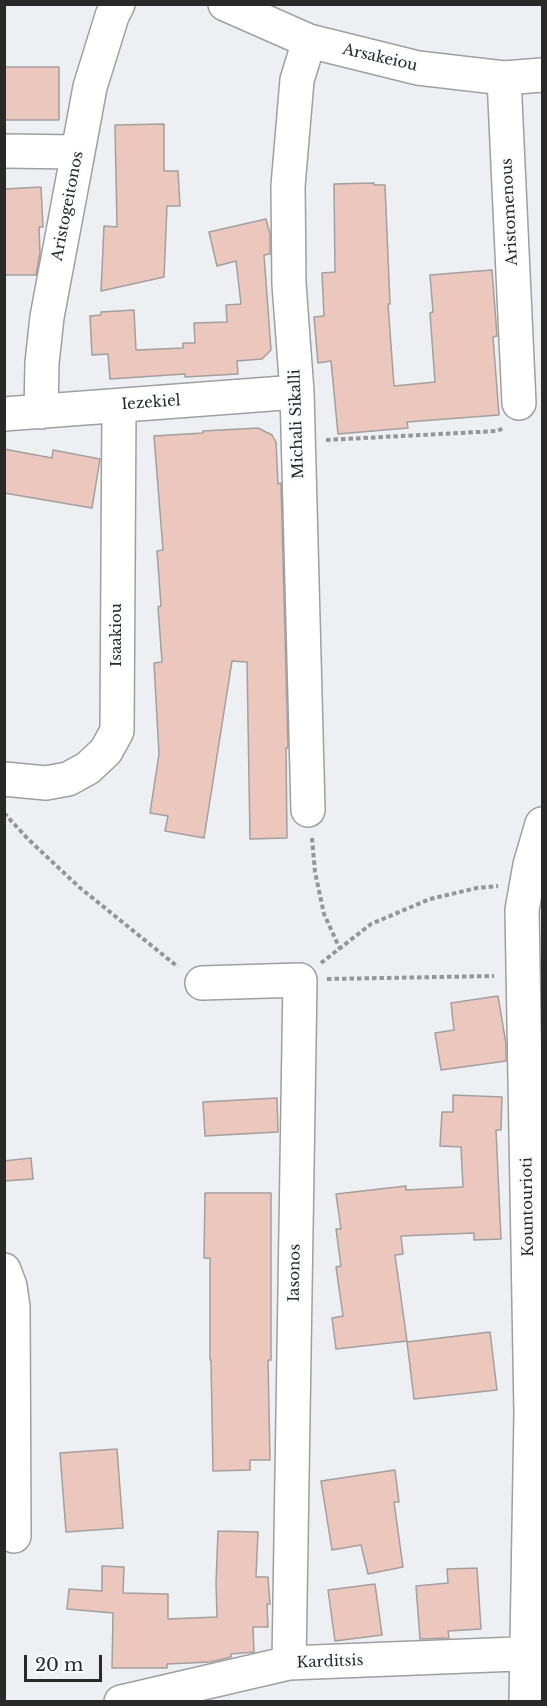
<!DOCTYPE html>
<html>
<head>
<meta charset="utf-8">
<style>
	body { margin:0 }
	#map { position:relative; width:547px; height:1706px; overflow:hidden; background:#eeeff2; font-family:"Libre Baskerville",serif }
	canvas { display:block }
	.frame { position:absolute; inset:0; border:6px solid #29292a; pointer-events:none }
	.scale { position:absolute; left:24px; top:1655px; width:78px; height:27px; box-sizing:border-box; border:3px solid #29292a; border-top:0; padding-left:8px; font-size:18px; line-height:21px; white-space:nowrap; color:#29292a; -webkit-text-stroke:4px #fbfcff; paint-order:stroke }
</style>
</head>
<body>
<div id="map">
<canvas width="547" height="1706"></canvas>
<div class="frame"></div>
<div class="scale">20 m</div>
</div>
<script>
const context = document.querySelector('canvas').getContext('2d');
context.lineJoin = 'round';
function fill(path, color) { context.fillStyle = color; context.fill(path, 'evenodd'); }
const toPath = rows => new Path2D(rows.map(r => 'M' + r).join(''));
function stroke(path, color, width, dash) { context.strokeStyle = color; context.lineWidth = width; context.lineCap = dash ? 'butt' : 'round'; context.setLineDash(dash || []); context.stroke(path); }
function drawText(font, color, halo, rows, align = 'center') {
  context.font = font + ' "Libre Baskerville",serif'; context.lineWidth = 6; context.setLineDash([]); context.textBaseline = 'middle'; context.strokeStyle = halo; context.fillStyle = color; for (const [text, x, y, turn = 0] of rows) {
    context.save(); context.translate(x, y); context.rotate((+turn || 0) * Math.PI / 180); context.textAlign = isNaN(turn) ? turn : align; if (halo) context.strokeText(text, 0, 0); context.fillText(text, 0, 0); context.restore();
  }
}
const building = toPath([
	[4,67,59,67,59,120,4,120,4,67],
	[164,124,164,171,178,171,180,206,167,206,164,277,101,291,104,226,117,227,115,125,164,124],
	[374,183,374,185,385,185,390,304,388,304,394,386,435,382,430,313,433,312,430,275,492,270,497,336,493,337,499,415,407,422,408,428,338,434,331,361,318,363,314,317,324,316,322,273,335,272,334,184,374,183],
	[41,187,43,227,39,227,40,253,36,275,4,275,4,189,41,187],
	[266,219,270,234,270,254,264,255,271,350,262,359,237,361,238,374,185,377,185,374,110,379,108,354,92,355,90,316,101,315,101,312,134,310,136,350,183,348,183,343,195,343,194,323,227,322,226,305,241,304,236,261,217,266,209,232,266,219],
	[258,428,272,435,276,442,278,484,281,483,288,748,286,748,287,838,250,839,247,662,232,661,204,838,165,831,168,816,150,813,159,754,154,663,162,662,158,607,161,606,157,551,163,550,154,436,203,433,203,431,258,428],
	[4,449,52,458,53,450,100,459,92,508,4,493,4,449],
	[498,996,506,1044,506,1061,441,1070,435,1033,454,1030,451,1003,498,996],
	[453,1095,502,1097,501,1130,496,1130,501,1239,474,1240,474,1233,401,1236,403,1254,395,1255,407,1341,336,1349,332,1318,343,1316,336,1267,341,1266,336,1229,341,1229,336,1194,406,1186,406,1190,463,1187,461,1147,440,1146,442,1112,453,1112,453,1095],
	[277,1098,278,1132,205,1136,203,1102,277,1098],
	[31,1158,33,1179,4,1181,4,1161,31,1158],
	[205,1193,271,1193,271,1360,268,1360,270,1460,250,1460,250,1470,213,1471,211,1360,210,1360,210,1258,204,1258,205,1193],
	[490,1332,497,1390,414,1399,407,1342,490,1332],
	[117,1449,123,1528,66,1532,60,1453,117,1449],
	[395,1470,399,1502,394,1502,403,1567,368,1574,361,1545,332,1550,321,1481,395,1470],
	[218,1531,258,1532,256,1577,268,1577,270,1604,267,1604,268,1627,253,1627,254,1652,231,1654,231,1657,210,1662,167,1664,167,1668,112,1668,113,1613,67,1609,69,1589,102,1591,102,1566,124,1567,123,1593,168,1594,168,1619,217,1617,216,1583,218,1531],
	[477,1568,481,1629,448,1631,449,1638,420,1639,416,1586,448,1583,447,1569,477,1568],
	[375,1584,382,1635,335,1641,328,1590,375,1584]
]);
fill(building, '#ebc7bd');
stroke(building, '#a29f9e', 1.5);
const minor = toPath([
	[225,4,309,41,418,68,504,78,542,75],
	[504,78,519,403],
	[4,151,78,152],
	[41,412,42,363,47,317,78,152,90,87,112,16,118,4],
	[4,414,297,392],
	[4,779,46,783,68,779,88,768,106,751,117,731,119,406],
	[308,810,297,392,289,284,288,186,297,80,309,41],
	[202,983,300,980,289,1663],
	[4,1270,10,1286,13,1307,14,1536],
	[121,1702,289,1663,542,1653],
	[526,1702,531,1413,522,910,530,865,542,824]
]);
stroke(minor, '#9f9fa2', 36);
stroke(toPath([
	[326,440,497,431,504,428],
	[4,813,29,840,79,887,178,967],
	[312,838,315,872,324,914,340,949],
	[321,963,371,924,430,899,477,888,498,886],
	[327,979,494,976]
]), '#959597', 4, [4.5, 3]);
stroke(minor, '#fff', 33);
drawText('15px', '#29292a', '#fbfcff', [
	["Arsakeiou",380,58,13],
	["Aristogeitonos",68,206,-79],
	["Aristomenous",510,212,-93],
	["Iezekiel",151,403,-4],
	["Michali Sikalli",297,424,-92],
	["Isaakiou",117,635,-90],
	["Kountourioti",528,1207,-91],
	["Iasonos",295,1273,-89],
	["Karditsis",330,1662,-2]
]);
</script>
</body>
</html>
